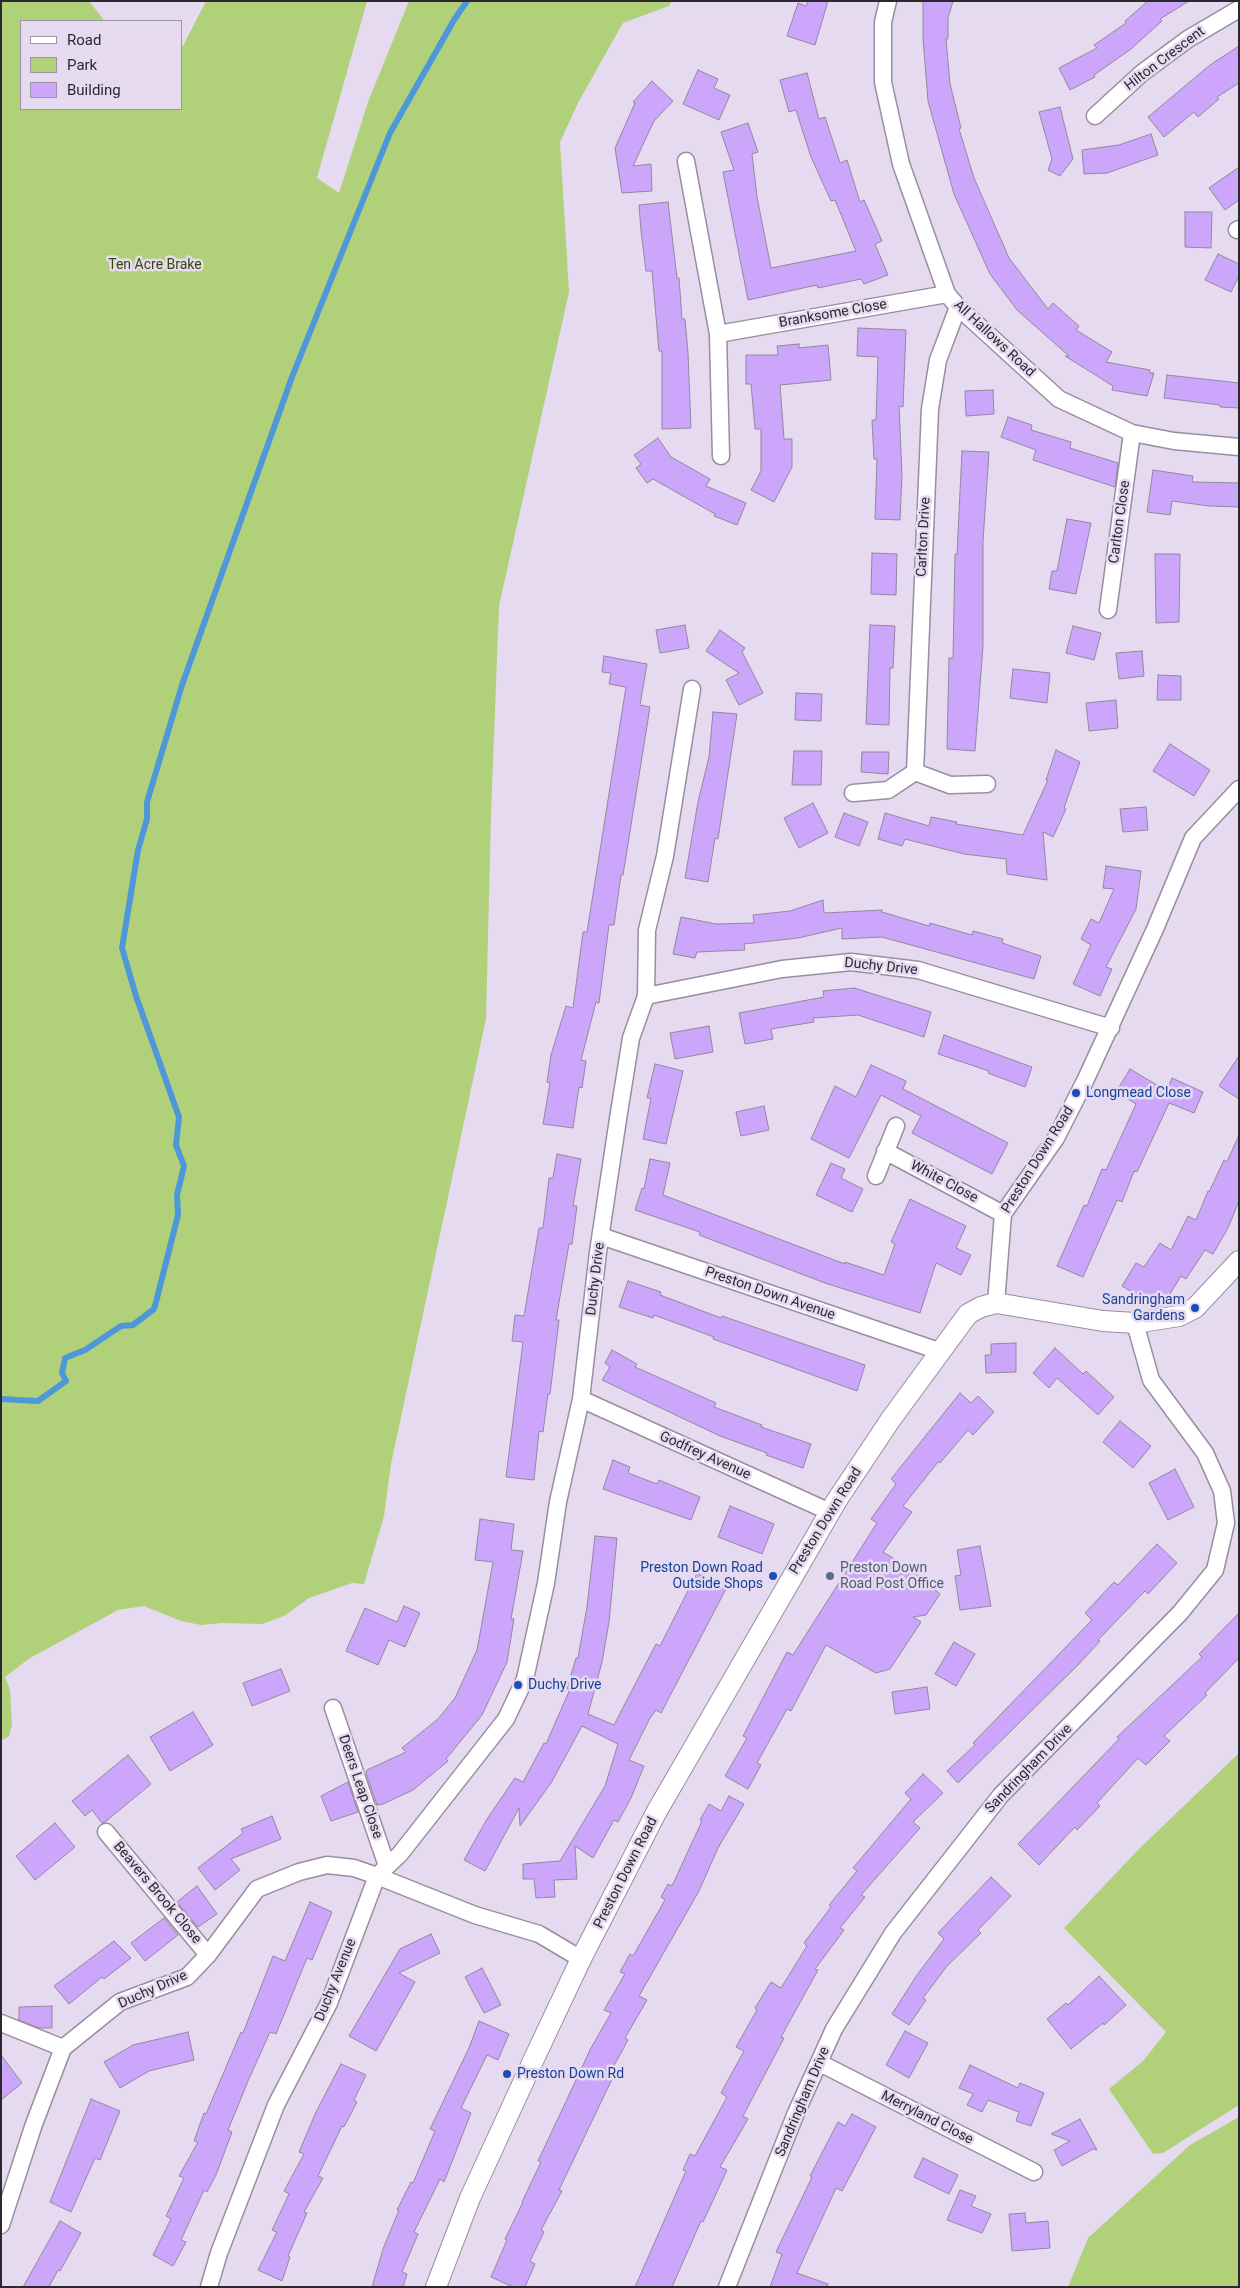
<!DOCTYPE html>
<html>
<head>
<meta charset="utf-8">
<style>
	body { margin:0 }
	#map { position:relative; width:1240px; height:2288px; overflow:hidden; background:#e6daf0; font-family:Roboto,sans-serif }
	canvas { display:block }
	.frame { position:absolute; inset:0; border:2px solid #2c2830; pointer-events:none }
	.legend { position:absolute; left:20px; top:20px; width:162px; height:90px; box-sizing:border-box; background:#e6daf0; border:1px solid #9c93a3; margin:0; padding:6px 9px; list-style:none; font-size:15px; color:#2c2830 }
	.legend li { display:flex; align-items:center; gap:10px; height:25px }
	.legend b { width:25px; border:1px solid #9c93a3 }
</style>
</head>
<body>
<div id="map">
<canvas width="1240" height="2288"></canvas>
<div class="frame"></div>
<ul class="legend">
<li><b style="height:6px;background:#fff"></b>Road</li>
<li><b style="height:14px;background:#b0d17a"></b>Park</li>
<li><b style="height:14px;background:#cca6fb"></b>Building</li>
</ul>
</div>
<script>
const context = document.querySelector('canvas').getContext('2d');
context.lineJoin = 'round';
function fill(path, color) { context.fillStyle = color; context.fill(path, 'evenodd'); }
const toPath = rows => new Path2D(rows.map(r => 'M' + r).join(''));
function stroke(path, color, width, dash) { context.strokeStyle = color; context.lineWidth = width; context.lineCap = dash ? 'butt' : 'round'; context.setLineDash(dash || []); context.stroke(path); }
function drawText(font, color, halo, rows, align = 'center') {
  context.font = font + ' Roboto,sans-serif'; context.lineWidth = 5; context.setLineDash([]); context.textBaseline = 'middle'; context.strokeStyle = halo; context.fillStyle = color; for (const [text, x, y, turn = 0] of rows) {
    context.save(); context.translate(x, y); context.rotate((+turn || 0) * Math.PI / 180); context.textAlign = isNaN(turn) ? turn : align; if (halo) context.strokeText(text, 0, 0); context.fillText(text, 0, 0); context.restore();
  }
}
fill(toPath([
	[1,1,89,1,104,20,108,21,21,21,21,109,181,109,181,45,183,46,206,1,367,1,317,178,339,193,368,102,409,1,672,1,669,6,623,23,579,101,560,142,569,292,499,606,491,814,486,1019,391,1464,384,1516,364,1584,352,1583,309,1598,284,1616,262,1624,222,1623,201,1625,181,1621,144,1606,118,1610,30,1658,5,1677,10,1690,12,1725,9,1736,1,1741],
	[1239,1753,1239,2105,1163,2153,1153,2154,1109,2089,1143,2061,1166,2032,1064,1928,1139,1849],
	[1239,2117,1239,2287,1068,2287,1088,2238,1190,2145]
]), '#b0d17a');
stroke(toPath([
	[1,1399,38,1401,66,1381,62,1373,65,1358,85,1350,121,1326,133,1325,154,1309,156,1302,178,1215,177,1195,184,1166,176,1145,179,1117,136,996,122,948,138,850,147,819,147,802,182,685,292,377,390,133,454,20,467,1]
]), '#4e98da', 6);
const building = toPath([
	[808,1,828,1,815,45,787,36,798,3,806,6,808,1],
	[923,1,953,1,948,18,948,39,946,39,950,84,961,128,959,129,974,178,1009,258,1048,309,1053,303,1079,326,1076,330,1112,352,1106,362,1150,370,1150,373,1154,373,1147,396,1112,390,1113,386,1065,356,1069,356,1017,310,990,274,954,194,928,101,923,38,923,1],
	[1148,1,1189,1,1160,19,1162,21,1131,49,1094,75,1095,77,1070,90,1059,68,1097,48,1094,45,1126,23,1125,21,1148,1],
	[1239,46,1239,83,1217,97,1219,99,1198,117,1194,112,1164,137,1148,117,1210,65,1239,46],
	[698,70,718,79,714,88,730,95,719,120,683,104,698,70],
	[807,73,819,119,825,117,840,163,847,160,860,202,864,200,882,241,875,244,888,275,864,284,861,279,818,288,817,285,748,300,723,172,734,170,721,132,748,123,758,152,752,154,757,197,771,268,856,251,835,200,831,201,811,157,796,110,789,112,780,80,807,73],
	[652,81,673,101,654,121,633,166,651,164,652,191,622,193,615,148,635,103,633,102,652,81],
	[1060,107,1073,159,1060,176,1048,170,1052,159,1039,112,1060,107],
	[1151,134,1158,155,1107,173,1084,174,1082,150,1119,145,1151,134],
	[1239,167,1239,200,1225,210,1209,188,1239,167],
	[668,202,677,278,679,278,682,319,685,319,688,353,691,428,662,429,662,351,659,351,652,271,646,271,641,231,639,205,668,202],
	[1185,212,1212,212,1211,248,1185,247,1185,212],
	[1218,254,1239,264,1239,276,1231,292,1205,280,1218,254],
	[858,328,906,330,903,407,899,406,902,475,900,520,875,519,877,459,874,459,872,420,876,420,878,357,857,356,858,328],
	[799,344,799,348,828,345,831,380,780,385,784,439,792,439,792,467,774,502,751,490,761,471,761,429,755,429,751,384,746,384,746,355,778,355,777,346,799,344],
	[1167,375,1239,383,1239,408,1220,407,1220,405,1164,398,1167,375],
	[993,390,994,414,966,416,965,391,993,390],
	[1008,417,1032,425,1031,430,1071,442,1070,448,1118,463,1115,487,1033,460,1036,450,1001,437,1008,417],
	[658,438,671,457,710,479,706,486,746,503,737,525,714,516,715,514,653,479,647,483,636,468,641,464,634,455,658,438],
	[962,451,989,452,983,541,983,646,975,751,947,749,949,658,953,658,955,554,957,554,962,451],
	[1153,470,1193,476,1192,482,1239,483,1239,507,1209,506,1172,501,1170,515,1147,512,1153,470],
	[1067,519,1091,523,1076,594,1049,589,1052,571,1057,571,1067,519],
	[872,553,897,554,896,595,871,594,872,553],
	[1155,554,1180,554,1179,622,1156,623,1155,554],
	[685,625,689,648,660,653,656,630,685,625],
	[870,625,895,626,893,668,890,668,889,725,866,724,870,625],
	[1073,626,1101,633,1094,660,1066,653,1073,626],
	[720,630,745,648,742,652,763,693,739,705,726,680,739,673,706,651,720,630],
	[1142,651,1144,676,1119,679,1116,653,1142,651],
	[604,656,647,664,640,705,650,707,623,875,621,875,614,925,609,925,599,1003,596,1002,581,1060,586,1061,582,1088,579,1087,573,1128,543,1124,550,1083,547,1082,551,1055,566,1006,573,1008,583,932,587,932,626,687,609,684,611,673,602,672,604,656],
	[1013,669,1050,673,1047,703,1010,698,1013,669],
	[1158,675,1181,676,1181,700,1157,700,1158,675],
	[796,693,822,694,821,721,795,720,796,693],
	[1116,700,1118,728,1089,731,1086,703,1116,700],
	[713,712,737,714,718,839,715,838,708,882,685,878,698,802,709,757,713,712],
	[1170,744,1210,770,1194,796,1153,771,1170,744],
	[1056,750,1080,762,1064,808,1066,809,1053,837,1043,832,1047,880,1007,874,1006,859,964,854,905,839,902,846,878,839,885,813,929,826,931,817,957,822,956,824,1023,835,1048,780,1046,780,1056,750],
	[794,751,822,751,821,785,792,785,794,751],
	[862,752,889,752,888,774,861,772,862,752],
	[813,803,828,833,799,848,784,818,813,803],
	[1146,807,1148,830,1123,832,1120,809,1146,807],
	[844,813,868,822,859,846,835,837,844,813],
	[1106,866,1141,871,1136,909,1106,967,1112,969,1100,996,1073,984,1091,945,1081,939,1091,919,1099,923,1114,889,1103,888,1106,866],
	[823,900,824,913,882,910,882,912,929,926,930,923,972,935,973,931,1003,939,1002,943,1041,956,1034,979,882,937,842,939,842,928,798,938,744,944,745,950,697,952,695,958,673,954,681,917,716,924,754,923,753,915,790,911,823,900],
	[854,988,931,1012,924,1037,858,1015,813,1018,814,1022,771,1029,773,1039,745,1044,739,1013,824,997,823,991,854,988],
	[709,1026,713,1052,675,1059,670,1033,709,1026],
	[944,1035,1032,1067,1025,1087,988,1073,989,1071,938,1054,944,1035],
	[1239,1056,1239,1099,1219,1086,1239,1056],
	[655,1064,683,1071,666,1144,643,1139,651,1098,647,1098,655,1064],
	[871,1065,906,1081,903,1089,1008,1143,992,1174,912,1133,921,1116,881,1095,849,1158,811,1139,835,1086,856,1097,871,1065],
	[1130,1069,1167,1091,1172,1078,1203,1092,1194,1113,1169,1103,1137,1172,1134,1171,1122,1202,1117,1200,1083,1277,1057,1266,1084,1205,1087,1206,1102,1169,1106,1170,1136,1104,1116,1092,1130,1069],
	[764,1106,769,1130,741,1136,736,1112,764,1106],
	[1239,1135,1239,1201,1228,1228,1213,1254,1205,1250,1186,1279,1181,1276,1162,1307,1157,1307,1122,1286,1136,1263,1144,1267,1160,1243,1171,1250,1188,1216,1196,1220,1208,1191,1209,1192,1224,1160,1227,1162,1239,1135],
	[557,1154,581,1159,573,1206,577,1206,572,1244,569,1244,556,1320,559,1320,550,1394,548,1394,543,1432,539,1431,534,1480,506,1477,523,1342,512,1341,515,1315,524,1316,539,1228,543,1228,549,1178,553,1178,557,1154],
	[650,1159,670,1163,663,1195,845,1264,845,1262,884,1275,895,1244,891,1242,910,1199,966,1226,956,1248,971,1255,961,1275,936,1263,920,1313,825,1283,699,1235,700,1232,635,1210,642,1188,644,1189,650,1159],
	[831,1163,845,1169,841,1178,863,1189,852,1212,816,1195,831,1163],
	[628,1281,661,1292,660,1295,721,1318,722,1316,865,1365,857,1391,713,1339,714,1337,654,1315,653,1318,619,1307,628,1281],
	[1016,1343,1016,1372,986,1373,985,1355,991,1355,991,1344,1016,1343],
	[1055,1348,1083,1374,1086,1371,1114,1397,1098,1415,1057,1378,1049,1388,1033,1373,1055,1348],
	[612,1350,637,1364,635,1367,716,1403,714,1407,762,1425,761,1427,811,1444,803,1468,766,1455,767,1453,720,1436,602,1380,610,1367,605,1363,612,1350],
	[960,1393,971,1403,978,1396,994,1412,973,1435,968,1430,940,1463,938,1462,903,1506,912,1512,883,1552,911,1569,940,1594,926,1615,913,1617,921,1622,890,1669,876,1673,826,1645,791,1711,787,1709,757,1763,761,1765,748,1789,725,1776,747,1738,743,1736,787,1652,793,1655,877,1523,871,1519,896,1484,891,1479,960,1393],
	[1120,1421,1151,1446,1133,1468,1103,1442,1120,1421],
	[613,1460,630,1467,628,1473,657,1484,659,1480,700,1497,691,1520,603,1489,613,1460],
	[1175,1469,1194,1507,1168,1520,1149,1483,1175,1469],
	[730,1506,774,1524,762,1554,718,1537,730,1506],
	[480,1519,514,1524,511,1550,523,1551,511,1619,514,1619,507,1662,482,1715,446,1759,448,1761,413,1790,383,1804,377,1805,366,1773,367,1770,406,1752,402,1748,438,1719,455,1698,477,1650,493,1562,475,1560,480,1519],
	[595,1536,617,1538,609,1622,602,1662,588,1714,614,1725,656,1644,660,1646,697,1573,726,1589,661,1713,656,1710,650,1718,629,1760,644,1766,631,1798,618,1822,614,1820,593,1858,575,1846,577,1879,554,1880,555,1897,536,1898,534,1879,523,1879,523,1864,560,1861,605,1786,618,1744,582,1726,551,1783,520,1826,519,1808,485,1871,464,1860,487,1819,515,1778,523,1782,544,1743,546,1744,570,1689,567,1689,576,1658,578,1658,587,1607,595,1536],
	[1157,1544,1177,1563,1148,1594,1145,1591,1098,1640,1100,1641,1078,1665,958,1783,947,1771,975,1745,973,1743,1092,1620,1085,1613,1114,1582,1118,1585,1157,1544],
	[980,1546,991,1606,960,1610,955,1576,961,1575,957,1550,980,1546],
	[404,1606,420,1613,405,1647,389,1640,378,1665,346,1651,365,1608,397,1622,404,1606],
	[1239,1613,1239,1658,1205,1693,1207,1695,1164,1736,1170,1741,1146,1765,1138,1758,1097,1803,1100,1806,1077,1830,1075,1827,1039,1865,1018,1844,1119,1739,1117,1737,1202,1657,1199,1654,1239,1613],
	[954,1642,975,1654,956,1686,935,1674,954,1642],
	[281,1669,290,1691,252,1706,243,1683,281,1669],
	[927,1687,930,1709,895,1714,892,1692,927,1687],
	[193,1712,213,1745,170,1771,150,1737,193,1712],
	[128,1755,151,1784,105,1822,102,1823,92,1810,85,1816,72,1801,128,1755],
	[923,1774,943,1793,913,1822,920,1828,861,1895,865,1897,840,1928,844,1930,815,1969,818,1970,781,2037,784,2038,743,2116,748,2119,720,2167,727,2170,703,2222,701,2221,672,2287,635,2287,686,2171,683,2170,690,2154,695,2156,727,2097,721,2093,744,2051,736,2047,757,2010,755,2008,771,1982,781,1988,807,1946,804,1943,831,1907,829,1905,857,1871,853,1868,911,1799,905,1793,923,1774],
	[348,1782,358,1812,331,1821,321,1796,348,1782],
	[729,1796,744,1804,718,1848,699,1891,639,1996,647,2000,625,2038,628,2040,610,2073,614,2075,559,2190,562,2191,541,2230,544,2232,530,2261,535,2264,525,2287,513,2287,491,2277,507,2240,505,2239,523,2202,522,2202,541,2162,538,2161,591,2048,611,2013,604,2010,625,1974,620,1972,630,1954,633,1956,665,1900,661,1897,668,1884,672,1886,702,1821,700,1820,709,1804,721,1811,729,1796],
	[272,1816,281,1839,231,1859,240,1870,215,1890,198,1868,243,1833,241,1829,272,1816],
	[55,1823,75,1847,35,1880,16,1856,55,1823],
	[991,1877,1011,1896,978,1930,981,1933,947,1966,923,1998,926,2000,909,2025,892,2014,917,1975,944,1939,938,1933,991,1877],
	[197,1886,217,1914,198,1927,177,1902,197,1886],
	[310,1902,332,1912,312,1960,307,1958,276,2034,270,2032,248,2081,228,2130,232,2132,216,2175,207,2192,204,2190,181,2240,186,2242,173,2266,153,2255,171,2219,166,2216,184,2178,179,2176,198,2142,194,2141,204,2113,206,2114,241,2032,243,2033,273,1956,285,1961,310,1902],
	[164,1918,178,1935,145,1961,131,1943,164,1918],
	[431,1934,440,1953,399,1973,415,1982,376,2051,349,2036,400,1949,431,1934],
	[114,1941,131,1958,104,1979,102,1977,69,2004,54,1986,114,1941],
	[482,1968,501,2005,484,2013,465,1977,482,1968],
	[1099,1976,1126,2005,1104,2025,1103,2023,1071,2049,1047,2019,1066,2003,1068,2005,1099,1976],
	[52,2006,52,2028,39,2028,19,2020,19,2007,52,2006],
	[479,2021,509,2034,498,2060,487,2055,461,2108,471,2113,444,2182,440,2179,414,2232,418,2234,402,2272,407,2274,403,2287,372,2287,383,2249,399,2210,397,2210,411,2182,413,2183,435,2131,430,2129,469,2048,479,2021],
	[905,2031,928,2043,909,2078,886,2065,905,2031],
	[188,2032,194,2060,149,2071,120,2088,104,2062,133,2045,188,2032],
	[1,2055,22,2083,1,2100,1,2055],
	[341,2064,366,2075,354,2100,357,2102,344,2127,342,2126,318,2176,323,2178,304,2212,307,2213,288,2256,290,2257,282,2281,258,2270,277,2232,272,2230,289,2194,284,2191,304,2154,299,2152,316,2112,341,2064],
	[970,2065,1018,2088,1020,2083,1044,2093,1031,2126,1016,2121,1019,2112,988,2100,982,2112,967,2105,973,2094,959,2088,970,2065],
	[91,2099,120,2111,100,2160,95,2158,71,2212,50,2202,91,2099],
	[852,2114,876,2127,842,2191,836,2188,797,2273,828,2284,827,2287,770,2287,782,2254,776,2252,812,2177,810,2176,838,2122,845,2126,852,2114],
	[1080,2119,1097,2150,1093,2149,1062,2166,1054,2150,1070,2141,1051,2134,1080,2119],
	[923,2158,958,2175,949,2194,914,2177,923,2158],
	[960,2190,976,2196,971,2206,991,2214,982,2233,947,2220,960,2190],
	[1025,2213,1026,2223,1048,2221,1050,2248,1012,2251,1009,2214,1025,2213],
	[60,2221,81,2233,60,2271,58,2270,49,2287,23,2287,60,2221]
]);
fill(building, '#cca6fb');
stroke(building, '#91889e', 1);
const minor = toPath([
	[888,1,883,22,883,82,901,164,947,294,958,307,1059,399,1132,433,1174,441,1239,447],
	[1095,116,1142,73,1188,39,1239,9],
	[686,161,718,334,721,456],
	[1237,230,1239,229],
	[958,307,938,360,930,409,915,772,950,785,987,784],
	[718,334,947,294],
	[1108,610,1132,433],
	[853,793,888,790,915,772],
	[646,996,782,969,851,962,918,970,1111,1028],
	[885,1151,1003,1214],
	[876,1176,896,1126],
	[601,1236,939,1351],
	[996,1303,1003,1214,1056,1138,1085,1081,1155,929,1193,838,1239,789],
	[581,1399,830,1512],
	[333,1708,387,1866],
	[106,1832,208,1955],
	[1,2023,63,2048],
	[820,2063,1034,2172],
	[1,2225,34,2124,63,2048,120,2002,187,1977,208,1955,257,1889,299,1872,327,1865,354,1868,377,1876,400,1854,506,1719,525,1679,546,1583,558,1502,581,1399,598,1252,618,1119,631,1038,646,996,647,930,665,856,692,689],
	[209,2287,219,2253,276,2105,329,2003,377,1876,475,1915,539,1934,581,1959],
	[727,2287,796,2113,834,2029,893,1933,1001,1795,1180,1613,1215,1570,1226,1523,1222,1491,1205,1453,1151,1380,1135,1323]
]);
const tertiary = toPath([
	[436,2287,470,2198,532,2063,581,1959,657,1811,837,1500,891,1419,968,1314,981,1307,996,1303,1103,1321,1135,1323,1179,1316,1195,1308,1239,1261]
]);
stroke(minor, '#998da2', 19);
stroke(tertiary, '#998da2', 22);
stroke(minor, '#fff', 16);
stroke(tertiary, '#fff', 20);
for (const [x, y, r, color] of [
	[1076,1093,5,"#1a4fb4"],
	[1195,1308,5,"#1a4fb4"],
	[773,1576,5,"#1a4fb4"],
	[830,1576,5,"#5c6f8a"],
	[518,1685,5,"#1a4fb4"],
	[507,2074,5,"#1a4fb4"]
]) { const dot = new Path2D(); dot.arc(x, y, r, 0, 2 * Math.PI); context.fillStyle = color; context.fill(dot); stroke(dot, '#e6daf0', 2); }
drawText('14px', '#2c2830', '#e6daf0', [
	["Hilton Crescent",1165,59,-37],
	["Branksome Close",833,314,-10],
	["All Hallows Road",994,339,43],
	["Carlton Close",1120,522,-82],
	["Carlton Drive",924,537,-87],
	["Duchy Drive",881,967,6],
	["Preston Down Road",1038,1160,-58],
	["White Close",944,1182,28],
	["Duchy Drive",596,1279,-83],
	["Preston Down Avenue",770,1294,19],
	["Godfrey Avenue",705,1456,24],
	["Preston Down Road",826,1521,-58],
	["Sandringham Drive",1029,1769,-46],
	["Deers Leap Close",360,1787,71],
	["Preston Down Road",626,1873,-63],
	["Beavers Brook Close",157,1893,50],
	["Duchy Avenue",336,1980,-68],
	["Duchy Drive",153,1990,-24],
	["Sandringham Drive",803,2102,-67],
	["Merryland Close",927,2118,27]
]);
drawText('14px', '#354904', '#e6daf0', [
	["Ten Acre Brake",155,265]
]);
drawText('14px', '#164399', '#e6daf0', [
	["Longmead Close",1086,1093],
	["Sandringham",1185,1300,"right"],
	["Gardens",1185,1316,"right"],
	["Preston Down Road",763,1568,"right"],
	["Outside Shops",763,1584,"right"],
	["Duchy Drive",528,1685],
	["Preston Down Rd",517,2074]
], 'left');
drawText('14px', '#4e5e75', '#e6daf0', [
	["Preston Down",840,1568],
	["Road Post Office",840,1584]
], 'left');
</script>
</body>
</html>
